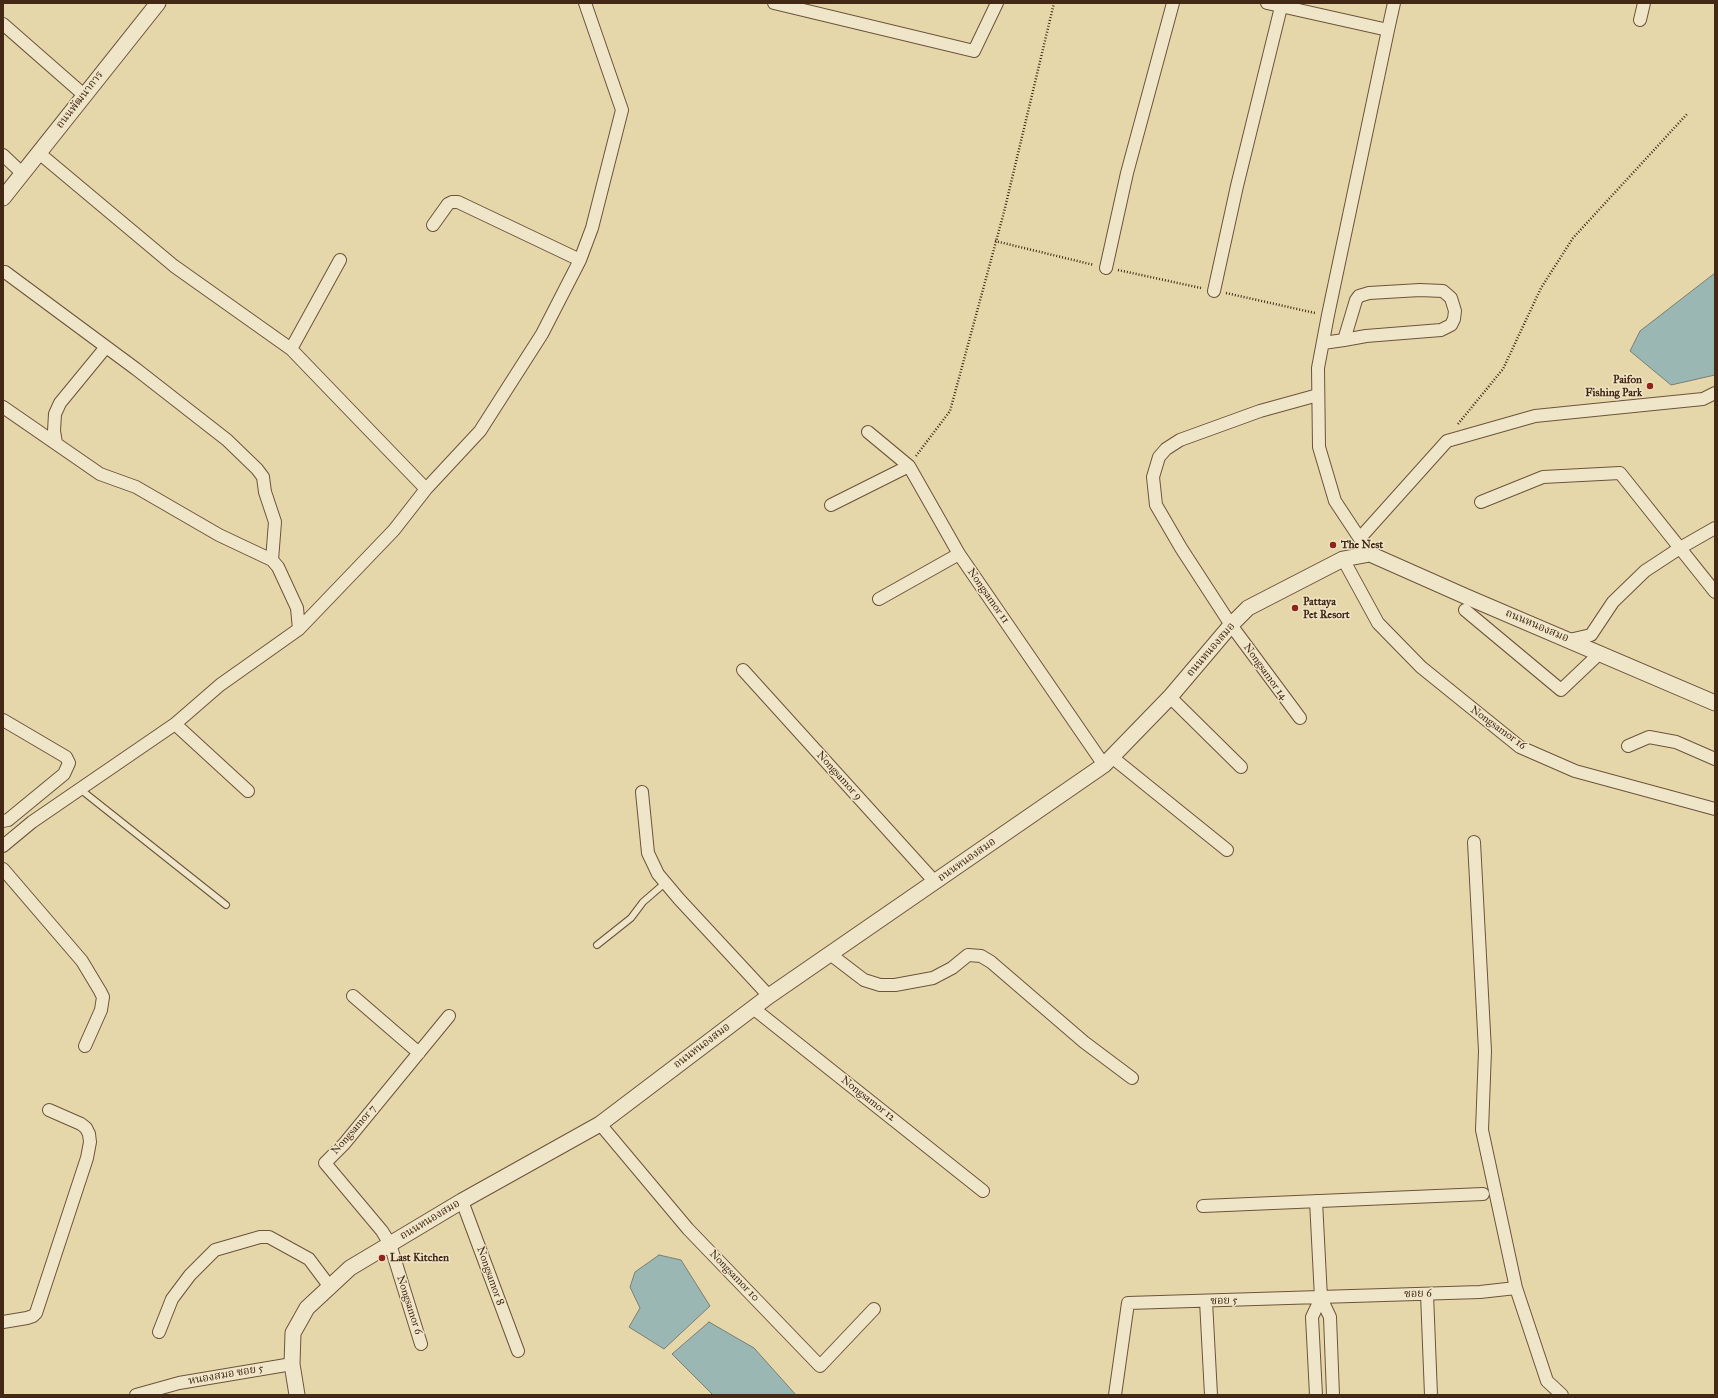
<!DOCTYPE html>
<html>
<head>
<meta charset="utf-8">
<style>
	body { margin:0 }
	#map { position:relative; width:1718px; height:1398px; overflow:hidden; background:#e6d7ab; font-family:"IM FELL Great Primer",serif }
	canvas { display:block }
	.frame { position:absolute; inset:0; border:4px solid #442816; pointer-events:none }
</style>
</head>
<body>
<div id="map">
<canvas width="1718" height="1398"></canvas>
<div class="frame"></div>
</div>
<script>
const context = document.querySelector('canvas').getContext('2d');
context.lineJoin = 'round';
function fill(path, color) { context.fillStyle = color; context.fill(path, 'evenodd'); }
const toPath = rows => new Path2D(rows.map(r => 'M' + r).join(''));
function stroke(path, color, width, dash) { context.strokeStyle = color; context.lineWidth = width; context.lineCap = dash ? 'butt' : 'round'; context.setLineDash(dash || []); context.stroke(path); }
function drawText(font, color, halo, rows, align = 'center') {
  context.font = font + ' "IM FELL Great Primer","Noto Serif Thai",serif'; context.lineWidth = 3; context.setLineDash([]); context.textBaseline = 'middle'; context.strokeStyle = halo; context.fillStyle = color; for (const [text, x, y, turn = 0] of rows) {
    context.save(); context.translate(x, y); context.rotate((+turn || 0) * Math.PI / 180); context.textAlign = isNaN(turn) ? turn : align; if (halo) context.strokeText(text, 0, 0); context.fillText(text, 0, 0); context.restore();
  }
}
const water = toPath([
	[1715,273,1715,375,1671,385,1630,351,1640,331,1715,273],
	[659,1255,681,1260,710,1306,664,1349,629,1327,640,1308,630,1287,635,1272,659,1255],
	[709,1322,754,1348,796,1395,713,1395,672,1354,709,1322]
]);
fill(water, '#9ab7b4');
stroke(water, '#787e75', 1);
const service = toPath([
	[80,789,226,905],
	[597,945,631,918,643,902,665,883]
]);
const minor = toPath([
	[774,3,974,51,997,3],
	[1267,3,1388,30,1328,315,1318,368,1319,447,1335,501,1370,554],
	[1640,20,1644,3],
	[3,24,84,95],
	[1388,30,1394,3],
	[39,153,174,266,291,349,426,489],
	[3,155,22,173],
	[433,225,448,204,452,202,458,202,580,260],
	[1106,268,1127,173,1173,3],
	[5,272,136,369,227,440,257,469,263,477,265,492,275,522,272,560],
	[1214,291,1237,186,1282,3],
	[1323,343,1344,340,1366,336,1441,330,1451,325,1454,319,1455,311,1451,298,1443,291,1420,290,1369,293,1359,296,1356,300,1344,340],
	[291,349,340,260],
	[3,407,100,474,136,487,219,535,272,560,278,567,297,608,299,629],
	[868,432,909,466,959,554,1104,765],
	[56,443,54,431,55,414,60,403,106,347],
	[1481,502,1543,477,1620,473,1715,592],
	[831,505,909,466],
	[1360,538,1447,441,1535,416,1703,399,1715,393],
	[1343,559,1378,623,1421,667,1520,747,1575,771,1715,809],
	[879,599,959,554],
	[1465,610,1561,690,1600,653],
	[1569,640,1591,635,1613,602,1645,571,1680,548,1715,528],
	[743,670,935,882],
	[1170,697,1241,767],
	[1300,718,1231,625,1181,548,1156,505,1153,477,1159,457,1166,449,1180,440,1260,411,1318,395],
	[3,720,66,757,69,763,64,774,8,820,3,821],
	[175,724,248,791],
	[1628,746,1649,737,1676,742,1715,759],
	[1113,758,1227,850],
	[642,792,648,853,658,874,679,899,769,996],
	[1474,842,1485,1051,1482,1130,1516,1288,1547,1381,1562,1395],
	[3,846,32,822,175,724,220,685,299,629,394,530,426,489,480,431,542,334,580,260,592,228,622,110,585,3],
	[3,869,82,961,100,991,103,997,101,1010,85,1046],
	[830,954,864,980,880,985,895,985,933,978,952,968,968,955,981,956,991,962,1084,1042,1132,1078],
	[353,996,419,1053],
	[753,1008,983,1191],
	[600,1124,688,1229,820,1366,874,1309],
	[462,1201,518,1351],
	[1316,1201,1321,1298,1330,1317,1333,1395],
	[1203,1206,1483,1194],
	[1427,1294,1431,1395],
	[1206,1301,1211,1395],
	[3,1322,27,1318,33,1316,36,1313,87,1158,90,1142,89,1134,86,1128,81,1124,49,1110],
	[159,1332,172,1299,190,1275,215,1250,260,1237,269,1237,309,1259,330,1287],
	[421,1344,390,1244,382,1231,325,1163,344,1144,449,1016],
	[136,1395,179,1383,292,1364],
	[1115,1395,1128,1303,1480,1292,1516,1288],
	[1316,1395,1312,1317,1321,1298]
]);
const tertiary = toPath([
	[3,198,158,3],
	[297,1395,292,1364,293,1333,307,1308,350,1268,462,1201,600,1124,769,996,1104,765,1170,697,1231,625,1248,608,1343,559,1370,554,1467,597,1715,703]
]);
stroke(service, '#6c543b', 8);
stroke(minor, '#6c543b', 14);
stroke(tertiary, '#6c543b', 17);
stroke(toPath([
	[995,241,1094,265],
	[1118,270,1201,288],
	[1226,293,1315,313],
	[1458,424,1503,369,1541,288,1573,238,1688,113],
	[916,456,950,411,1004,212,1054,3]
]), '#442816', 2.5, [1, 2]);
stroke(service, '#efe5c8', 6);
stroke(minor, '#efe5c8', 12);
stroke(tertiary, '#efe5c8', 15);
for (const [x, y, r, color] of [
	[1650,386,4,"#8f2418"],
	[1333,545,4,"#8f2418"],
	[1295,608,4,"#8f2418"],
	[382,1258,4,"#8f2418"]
]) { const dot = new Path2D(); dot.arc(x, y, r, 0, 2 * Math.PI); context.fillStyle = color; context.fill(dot); stroke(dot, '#efe5c8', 1.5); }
drawText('11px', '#442816', '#efe5c8', [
	["ถนนพัฒนาการ",80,100,-52],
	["Nongsamor 11",988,596,55],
	["ถนนหนองสมอ",1537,626,23],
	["ถนนหนองสมอ",1211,650,-49],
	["Nongsamor 14",1265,672,54],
	["Nongsamor 16",1498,728,36],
	["Nongsamor 9",839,776,48],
	["ถนนหนองสมอ",967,860,-35],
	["ถนนหนองสมอ",702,1046,-37],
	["Nongsamor 12",868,1099,38],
	["Nongsamor 7",354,1130,-49],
	["ถนนหนองสมอ",430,1220,-31],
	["Nongsamor 8",490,1276,70],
	["Nongsamor 10",734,1276,46],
	["ซอย 6",1418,1294,-2],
	["ซอย 5",1224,1301,-2],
	["Nongsamor 6",409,1305,72],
	["หนองสมอ ซอย 5",226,1375,-10]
]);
drawText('bold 11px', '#442816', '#efe5c8', [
	["Paifon",1642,380,"right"],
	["Fishing Park",1642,393,"right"],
	["The Nest",1341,545],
	["Pattaya",1303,602],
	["Pet Resort",1303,615],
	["Last Kitchen",390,1258]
], 'left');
</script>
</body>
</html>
